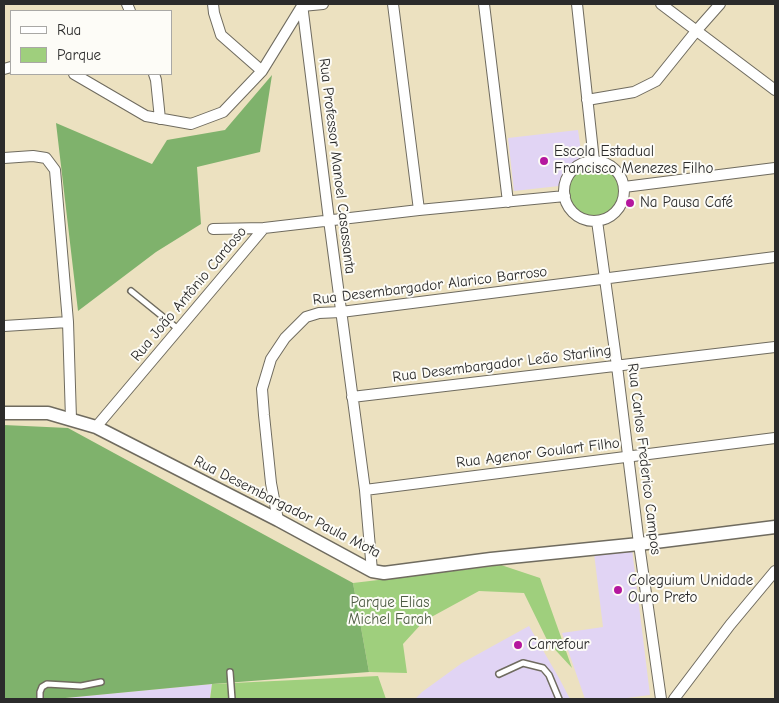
<!DOCTYPE html>
<html>
<head>
<meta charset="utf-8">
<style>
	body { margin:0 }
	#map { position:relative; width:779px; height:703px; overflow:hidden; background:#ece1c0; font-family:"Comic Neue",sans-serif }
	canvas { display:block }
	.frame { position:absolute; inset:0; border:5px solid #2b2b2b; pointer-events:none }
	.legend { position:absolute; left:10px; top:10px; width:162px; height:65px; box-sizing:border-box; background:#fdfcf7; border:1px solid #a9a8a5; margin:0; padding:6px 9px; list-style:none; font-size:15px; color:#2b2b2b }
	.legend li { display:flex; align-items:center; gap:10px; height:25px }
	.legend b { width:25px; border:1px solid #a9a8a5 }
</style>
</head>
<body>
<div id="map">
<canvas width="779" height="703"></canvas>
<div class="frame"></div>
<ul class="legend">
<li><b style="height:6px;background:#fff"></b>Rua</li>
<li><b style="height:14px;background:#9fcf7d"></b>Parque</li>
</ul>
</div>
<script>
const context = document.querySelector('canvas').getContext('2d');
context.lineJoin = 'round';
function fill(path, color) { context.fillStyle = color; context.fill(path, 'evenodd'); }
const toPath = rows => new Path2D(rows.map(r => 'M' + r).join(''));
function stroke(path, color, width, dash) { context.strokeStyle = color; context.lineWidth = width; context.lineCap = dash ? 'butt' : 'round'; context.setLineDash(dash || []); context.stroke(path); }
function drawText(font, color, halo, rows, align = 'center') {
  context.font = font + ' "Comic Neue",sans-serif'; context.lineWidth = 4; context.setLineDash([]); context.textBaseline = 'middle'; context.strokeStyle = halo; context.fillStyle = color; for (const [text, x, y, turn = 0] of rows) {
    context.save(); context.translate(x, y); context.rotate((+turn || 0) * Math.PI / 180); context.textAlign = isNaN(turn) ? turn : align; if (halo) context.strokeText(text, 0, 0); context.fillText(text, 0, 0); context.restore();
  }
}
fill(toPath([
	[578,130,582,158,572,164,561,178,559,186,514,191,508,138],
	[632,549,650,695,619,699,585,699,562,633,603,627,594,553],
	[529,626,559,678,570,699,415,699,422,692,462,663],
	[212,684,210,699,55,699]
]), '#e1d4f4');
fill(toPath([
	'569 191a25 25 0 1 1 50 0a25 25 0 1 1-50 0Z',
	[501,565,540,578,572,668,548,642,524,593,479,591,424,621,403,644,407,673,369,672,353,583,454,571],
	[378,676,386,699,210,699,212,684]
]), '#9fcf7d');
fill(toPath([
	[272,75,260,152,197,167,201,224,156,252,78,311,56,123,152,164,167,140,225,130],
	[4,425,68,428,353,583,369,672,212,684,55,699,4,699]
]), '#7fb26c');
const service = toPath([
	[131,291,178,329],
	[230,672,232,699],
	[499,674,523,663,543,668,549,675,559,699],
	[40,699,40,692,42,687,47,684,81,686,101,682]
]);
const minor = toPath([
	[127,4,130,11],
	[213,4,214,13,221,35,262,71],
	[302,4,329,220,365,490,372,571],
	[393,4,419,210],
	[484,4,508,202],
	[577,4,594,161],
	[661,4,775,90],
	[4,69,11,67],
	[74,74,146,116,191,124,223,112,262,71,302,6,323,4],
	[154,74,156,80,160,119],
	[587,100,634,92,656,81,697,30,720,4],
	[4,158,33,156,46,158,55,170,68,322,71,419],
	'564 191a30 30 0 1 1 60 0a30 30 0 1 1-60 0Z',
	[624,187,775,168],
	[597,221,617,366,639,544,661,699],
	[213,229,264,228],
	[4,326,68,322],
	[352,397,775,347],
	[96,427,264,228,419,210,565,196],
	[365,490,775,438],
	[278,520,271,483,264,415,262,389,271,359,285,338,306,317,319,313,341,312,775,257],
	[674,699,730,625,775,571]
]);
const tertiary = toPath([
	[4,413,48,413,96,427,278,520,372,571,384,573,491,559,639,544,775,527]
]);
stroke(service, '#6f6b5f', 8);
stroke(minor, '#6f6b5f', 12);
stroke(tertiary, '#6f6b5f', 15);
stroke(service, '#fff', 5);
stroke(minor, '#fff', 10);
stroke(tertiary, '#fff', 12);
for (const [x, y, r, color] of [
	[544,161,5,"#b5179e"],
	[630,203,5,"#b5179e"],
	[618,590,5,"#b5179e"],
	[518,645,5,"#b5179e"]
]) { const dot = new Path2D(); dot.arc(x, y, r, 0, 2 * Math.PI); context.fillStyle = color; context.fill(dot); stroke(dot, '#fdfcf7', 2); }
drawText('15px', '#2b2b2b', '#fdfcf7', [
	["Escola Estadual",554,152],
	["Francisco Menezes Filho",554,169],
	["Na Pausa Café",640,203],
	["Coleguium Unidade",628,581],
	["Ouro Preto",628,598],
	["Carrefour",528,645]
], 'left');
drawText('15px', '#2b2b2b', '#fdfcf7', [
	["Rua Professor Manoel Casassanta",337,166,83],
	["Rua Desembargador Alarico Barroso",430,286,-7],
	["Rua João Antônio Cardoso",189,294,-50],
	["Rua Desembargador Leão Starling",502,364,-7],
	["Rua Agenor Goulart Filho",538,453,-7],
	["Rua Carlos Frederico Campos",644,459,83],
	["Rua Desembargador Paula Mota",287,507,27]
]);
drawText('15px', '#4e5c44', '#fdfcf7', [
	["Parque Elias",390,603],
	["Michel Farah",390,620]
]);
</script>
</body>
</html>
